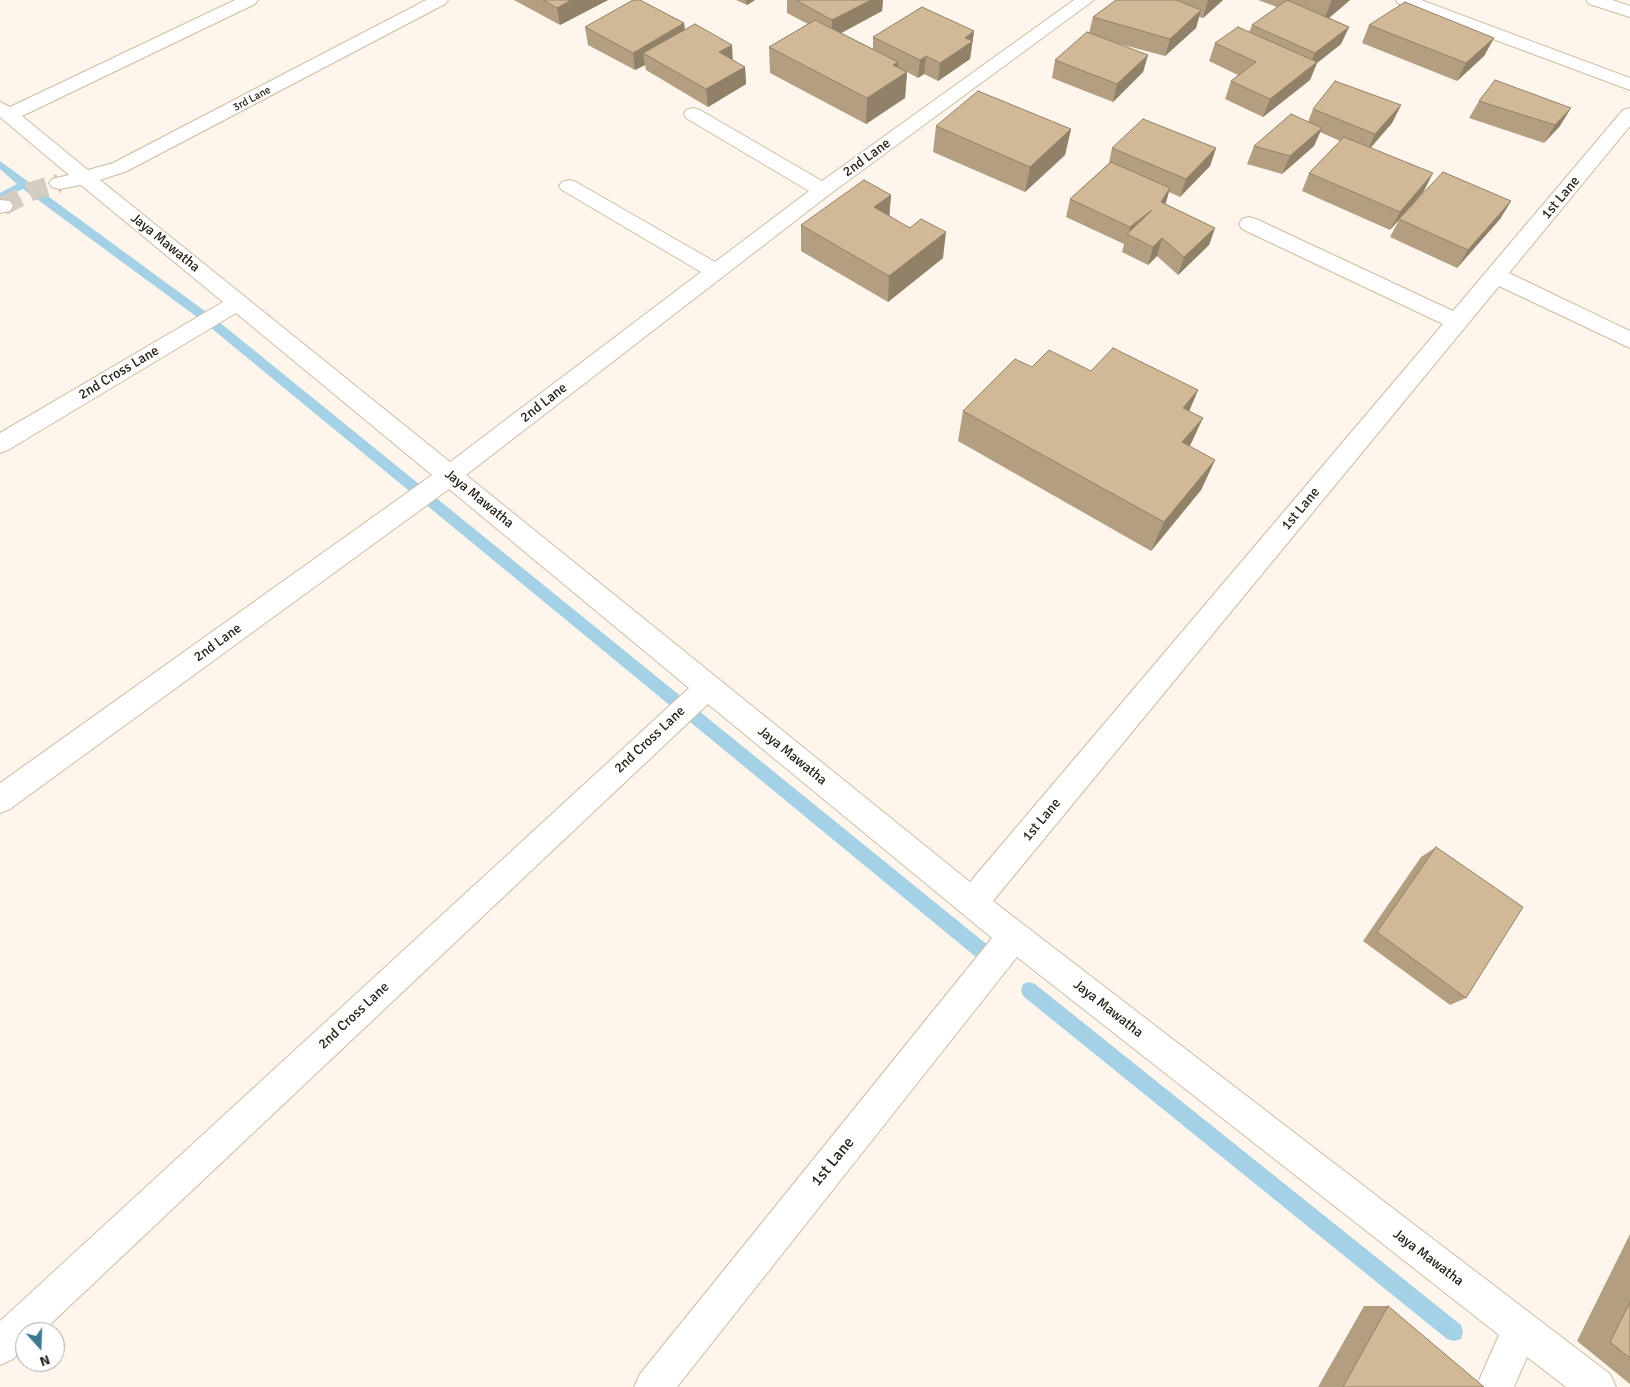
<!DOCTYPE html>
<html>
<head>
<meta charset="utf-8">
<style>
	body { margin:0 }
	#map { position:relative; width:1630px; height:1387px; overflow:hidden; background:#fef6ec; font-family:Signika,sans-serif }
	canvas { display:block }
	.north { position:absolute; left:15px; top:1322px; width:50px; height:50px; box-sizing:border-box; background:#fff; border:1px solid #a9a7a3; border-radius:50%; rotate:160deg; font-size:14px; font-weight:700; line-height:20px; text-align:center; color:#292218 }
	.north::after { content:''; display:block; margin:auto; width:18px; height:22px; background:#3d7990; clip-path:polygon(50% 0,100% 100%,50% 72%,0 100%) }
</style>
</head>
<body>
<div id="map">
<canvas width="1630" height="1387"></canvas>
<div class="north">N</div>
</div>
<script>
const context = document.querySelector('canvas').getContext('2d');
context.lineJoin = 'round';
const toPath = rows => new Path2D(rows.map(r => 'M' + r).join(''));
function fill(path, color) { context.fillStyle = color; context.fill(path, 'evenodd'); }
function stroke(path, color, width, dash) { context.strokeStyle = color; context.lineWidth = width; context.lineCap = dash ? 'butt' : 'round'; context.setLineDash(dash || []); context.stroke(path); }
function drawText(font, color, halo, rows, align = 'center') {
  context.font = font + ' Signika,sans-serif'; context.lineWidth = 4; context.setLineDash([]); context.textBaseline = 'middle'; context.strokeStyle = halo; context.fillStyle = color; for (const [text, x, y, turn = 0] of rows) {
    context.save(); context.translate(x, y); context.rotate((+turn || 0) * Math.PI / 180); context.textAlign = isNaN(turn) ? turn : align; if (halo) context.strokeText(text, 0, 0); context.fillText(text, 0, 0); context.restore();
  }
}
fill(toPath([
	[0,161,213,317,1000,955,1002,961,1000,967,994,969,988,967,205,323,23,189,0,200,0,193,17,184,0,169,0,161],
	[1029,982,1035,984,1461,1325,1463,1332,1461,1339,1454,1341,1447,1339,1023,996,1021,990,1023,984,1029,982]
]), '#a4d1e5');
stroke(toPath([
	[3,206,32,191,59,183]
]), '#d3ccc2', 19, [19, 10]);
const minor = toPath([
	[235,0,258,0,255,4,22,116,88,170,113,163,426,0,448,0,445,4,127,171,100,180,450,462,701,272,562,190,559,186,562,182,569,180,576,182,715,262,809,191,686,118,684,114,686,110,693,108,700,110,822,181,1074,0,1094,0,830,194,466,475,970,882,1443,324,1242,229,1239,224,1242,219,1249,217,1256,219,1453,311,1623,110,1630,108,1630,126,1509,273,1630,331,1630,348,1499,286,993,901,1399,1213,1610,1374,1616,1387,1566,1387,1527,1357,1514,1387,1476,1387,1499,1335,1017,957,677,1387,634,1387,640,1374,992,938,708,704,42,1332,25,1332,25,1348,13,1359,0,1365,0,1321,689,688,449,489,10,809,0,813,0,783,432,475,236,313,8,450,0,453,0,433,223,302,81,185,59,189,52,187,49,183,52,179,69,175,0,117,0,102,10,107,235,0],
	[1396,0,1421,0,1630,78,1630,90,1399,4,1396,0],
	[1586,0,1612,0,1630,6,1630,17,1589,4,1586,0],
	[0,200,10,201,13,206,10,211,0,213,0,200]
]);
stroke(minor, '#cebca2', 2);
fill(minor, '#fff');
fill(toPath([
	[514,0,608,0,560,25],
	[736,0,755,0,747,5],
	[787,0,883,0,882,11,841,33,873,49,873,37,974,31,970,59,938,81,924,74,918,78,898,67,907,72,905,98,866,124,770,73,769,47,808,24,787,13],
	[1116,0,1223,0,1203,18,1199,17,1196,28,1165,56,1112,42,1148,55,1143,72,1113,102,1052,78,1055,60,1089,33,1093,17],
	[1258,0,1350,0,1329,18,1349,27,1341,44,1317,63,1310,80,1263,117,1225,99,1231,81,1238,75,1209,61,1215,43,1249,32,1252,25,1277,7],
	[684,23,685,30,733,60,745,67,746,84,708,107,646,70,645,65,635,70,588,45,585,27],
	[1369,25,1494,38,1484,56,1457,81,1362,43],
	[1479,101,1560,126,1544,143,1469,118],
	[1401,105,1392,123,1371,147,1424,191,1402,217,1511,201,1500,219,1457,268,1390,237,1399,220,1390,230,1302,191,1309,173,1340,141,1320,132,1314,146,1282,174,1247,164,1254,146,1308,122,1313,109],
	[936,126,1071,129,1065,155,1025,192,933,152],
	[1112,148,1216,148,1210,166,1180,197,1169,192,1165,204,1215,228,1209,245,1178,275,1157,256,1148,265,1122,252,1124,244,1066,217,1070,199,1109,163],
	[891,195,889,216,943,258,888,302,801,251,801,225],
	[1032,367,1091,371,1198,390,1189,411,1190,447,1215,460,1201,490,1151,551,958,441,963,411],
	[1436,847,1466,998,1450,1005,1363,941,1421,857],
	[1630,1234,1630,1384,1577,1341],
	[1364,1306,1388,1306,1484,1387,1318,1387]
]), '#b49e81');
fill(toPath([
	[571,0,608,0,560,25,557,8],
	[746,0,755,0,747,5],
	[871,0,883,0,882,11,832,38,832,20],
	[1208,0,1223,0,1203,18],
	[1332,0,1350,0,1322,24],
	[1201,10,1196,28,1165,56,1170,39],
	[684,23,686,41,643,53,645,65,635,70,633,53],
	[1349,27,1341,44,1317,63,1310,80,1263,117,1270,99,1308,69,1315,53],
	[974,31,970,59,938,81,940,63,965,38],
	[1494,38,1484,56,1457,81,1466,63],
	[732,45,733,63,719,52],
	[1148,55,1143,72,1113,102,1117,84],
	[926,56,924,74,918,78,920,60],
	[898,62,897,78,907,72,905,98,866,124,867,98,893,65],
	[745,67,746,84,708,107,706,89],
	[1401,105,1392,123,1367,152,1375,134],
	[1571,108,1560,126,1544,143,1555,125],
	[1322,128,1314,146,1282,174,1290,156],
	[1071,129,1065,155,1025,192,1030,167],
	[1216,148,1210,166,1180,197,1186,179],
	[1433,173,1424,191,1390,230,1400,212],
	[1170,188,1165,206,1161,202],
	[891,195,889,221,874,207],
	[1511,201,1500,219,1457,268,1468,250],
	[1152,210,1128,235,1130,227],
	[1215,228,1209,245,1178,275,1184,257],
	[946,232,943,258,888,302,889,276],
	[1162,238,1157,256,1148,265,1153,247],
	[1198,390,1185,421,1183,408],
	[1203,418,1189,448,1182,442],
	[1215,460,1201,490,1151,551,1164,522]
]), '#928169');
const building = toPath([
	[543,0,571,0,557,8,543,0],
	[633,0,640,0,684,23,633,53,585,27,633,0],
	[796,0,871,0,832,20,796,0],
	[1116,0,1176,0,1201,10,1170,39,1093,17,1116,0],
	[1287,0,1349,27,1315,53,1252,25,1287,0],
	[1405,2,1494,38,1466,63,1369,25,1405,2],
	[922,7,974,31,965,38,973,41,940,63,926,56,920,60,873,37,922,7],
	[815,20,898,62,893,65,907,72,867,98,769,47,815,20],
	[695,24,732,45,719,52,745,67,706,89,643,53,695,24],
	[1238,27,1317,62,1270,99,1231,81,1256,62,1215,43,1238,27],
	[1087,32,1148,55,1117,84,1055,60,1087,32],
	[1495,80,1571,108,1555,125,1479,101,1495,80],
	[1335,81,1401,105,1375,134,1313,109,1335,81],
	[978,91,1071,129,1030,167,936,126,978,91],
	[1291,114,1322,128,1290,156,1254,146,1291,114],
	[1143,119,1216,148,1186,179,1112,148,1143,119],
	[1344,137,1433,173,1400,212,1309,173,1344,137],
	[1111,162,1170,188,1161,202,1215,228,1184,257,1162,238,1153,247,1127,234,1152,210,1130,227,1070,199,1111,162],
	[1443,172,1511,201,1468,250,1399,219,1443,172],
	[864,180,891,195,874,207,910,228,921,219,946,232,889,276,801,225,864,180],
	[1113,348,1198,390,1183,408,1203,418,1182,442,1215,460,1164,522,963,411,1015,359,1032,367,1049,350,1091,371,1113,348],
	[1436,847,1523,907,1466,998,1377,932,1436,847],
	[1630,1302,1630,1358,1610,1342,1630,1302],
	[1388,1306,1484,1387,1343,1387,1388,1306]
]);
fill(building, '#d1b896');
stroke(building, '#928169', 1);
drawText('11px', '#292218', '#fff', [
	["3rd Lane",252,99,-28]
]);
drawText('14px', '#292218', '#fff', [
	["2nd Lane",867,158,-36],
	["1st Lane",1561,198,-50],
	["Jaya Mawatha",165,243,39],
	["2nd Cross Lane",119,373,-31],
	["2nd Lane",544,403,-38],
	["Jaya Mawatha",479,499,39],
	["1st Lane",1301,509,-50],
	["2nd Lane",218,643,-36],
	["2nd Cross Lane",650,740,-43],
	["Jaya Mawatha",792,756,39],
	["1st Lane",1042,820,-50],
	["Jaya Mawatha",1108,1009,38],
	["2nd Cross Lane",354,1016,-43],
	["Jaya Mawatha",1428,1258,37]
]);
drawText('16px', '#292218', '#fff', [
	["1st Lane",833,1162,-51]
]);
</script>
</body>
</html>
